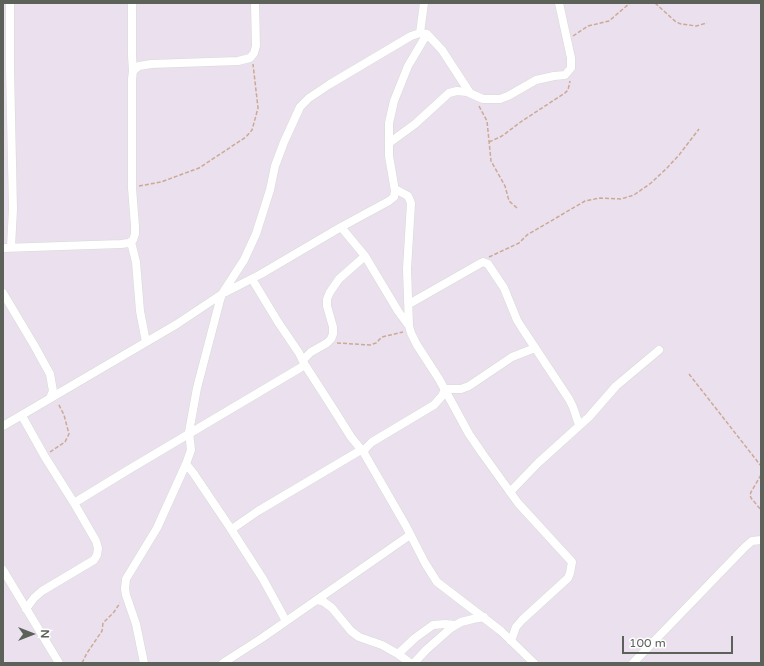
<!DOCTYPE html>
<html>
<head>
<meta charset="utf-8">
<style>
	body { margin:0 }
	#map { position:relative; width:764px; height:666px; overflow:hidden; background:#ebe0ed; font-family:"Varela Round",sans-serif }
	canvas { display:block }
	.frame { position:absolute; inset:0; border:4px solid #5c6259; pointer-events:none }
	.north { position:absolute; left:12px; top:614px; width:40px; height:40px; -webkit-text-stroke:3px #fff; paint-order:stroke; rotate:90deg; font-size:11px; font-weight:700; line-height:16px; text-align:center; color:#5c6259 }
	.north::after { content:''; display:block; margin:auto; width:14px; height:18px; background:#5c6259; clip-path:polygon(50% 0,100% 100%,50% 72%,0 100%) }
	.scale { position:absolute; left:622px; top:636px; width:111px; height:18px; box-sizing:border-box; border:2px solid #5c6259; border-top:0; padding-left:5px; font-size:12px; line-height:14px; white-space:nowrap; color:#5c6259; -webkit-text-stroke:3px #fff; paint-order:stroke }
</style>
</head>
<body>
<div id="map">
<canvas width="764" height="666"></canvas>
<div class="frame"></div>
<div class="north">N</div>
<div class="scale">100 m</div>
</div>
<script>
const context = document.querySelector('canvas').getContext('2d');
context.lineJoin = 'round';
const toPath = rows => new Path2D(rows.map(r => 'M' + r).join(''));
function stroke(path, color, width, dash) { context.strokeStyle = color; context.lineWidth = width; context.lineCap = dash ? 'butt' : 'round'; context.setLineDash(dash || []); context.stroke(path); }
const minor = toPath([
	[10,3,10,69,13,209,11,247],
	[132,3,132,56,133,71],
	[420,33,424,3],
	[389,143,415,124,449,93,457,91,467,92,483,99,500,99,508,96,536,80,554,76,565,75,571,68,571,58,559,3],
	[395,189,408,196,411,203,407,269,409,326,411,333,417,345,439,379,469,434,482,453,518,503,572,562,570,573,568,578,522,620,516,627,511,641],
	[341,227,365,256,398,311,409,326],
	[131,242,136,262,140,311,146,342],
	[3,248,121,244,129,243,133,240,135,234,135,226,132,188,132,79,133,71,139,66,151,64,238,61,250,58,254,53,256,46,255,3],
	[252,279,278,322,299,353,305,365,334,410,351,437,364,453],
	[3,293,34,345,50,374,53,391,50,398],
	[409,304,481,263,483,262,488,264,504,288,517,320,522,328,569,399,573,407,579,425],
	[303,360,311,352,327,343,331,339,333,334,333,327,327,306,327,299,330,292,339,279,365,256],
	[22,416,45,457,74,503,96,541,98,548,97,555,94,560,42,591,34,598,26,609],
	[3,426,177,324,222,294,261,274,341,227,389,201,394,197,395,191,389,156,389,123,394,101,408,66,427,34],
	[186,464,194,474,229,526,263,579,286,621],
	[510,492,538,463,589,417,616,386,659,350],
	[74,503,128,470,305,365],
	[232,529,258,511,361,450],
	[3,570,59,663],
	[317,600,324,602,332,608,351,631,359,637,382,645,398,654,410,663],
	[398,654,415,638,433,625,445,624,456,625],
	[144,663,136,624,126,595,125,589,126,579,157,528,186,464,191,450,189,432,197,388,220,300,222,294,244,260,256,234,270,190,275,166,284,142,300,107,309,98,330,84,411,36,420,33,427,34,442,50,470,93],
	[223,663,262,638,410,535],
	[414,663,426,650,451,628,461,622,473,619,484,617],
	[534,663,501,631,437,582,425,563,406,526,364,453,365,449,372,442,434,405,442,396,445,389,461,389,469,386,512,357,535,348],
	[633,663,745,547,752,541,761,540]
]);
stroke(minor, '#d5dbd3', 9);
stroke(toPath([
	[655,3,676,22,681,24,696,26,707,23],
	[573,36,588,26,609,21,630,3],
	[479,106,487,121,491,161,505,186,509,201,517,208],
	[489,142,502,136,522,121,565,93,568,90,570,81],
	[139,186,161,182,199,168,246,137,252,130,258,108,253,64],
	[489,257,519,243,527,235,585,201,600,198,621,199,634,195,651,183,667,168,679,155,699,129],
	[337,343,370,345,376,343,382,337,403,332],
	[689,374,761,466],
	[50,452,65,442,69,434,64,415,58,403],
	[761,475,751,492,750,495,751,498,761,510],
	[82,663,87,653,102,631,103,623,114,612,120,603]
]), '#cca996', 1.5, [4, 2]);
stroke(minor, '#fff', 8);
</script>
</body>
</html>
